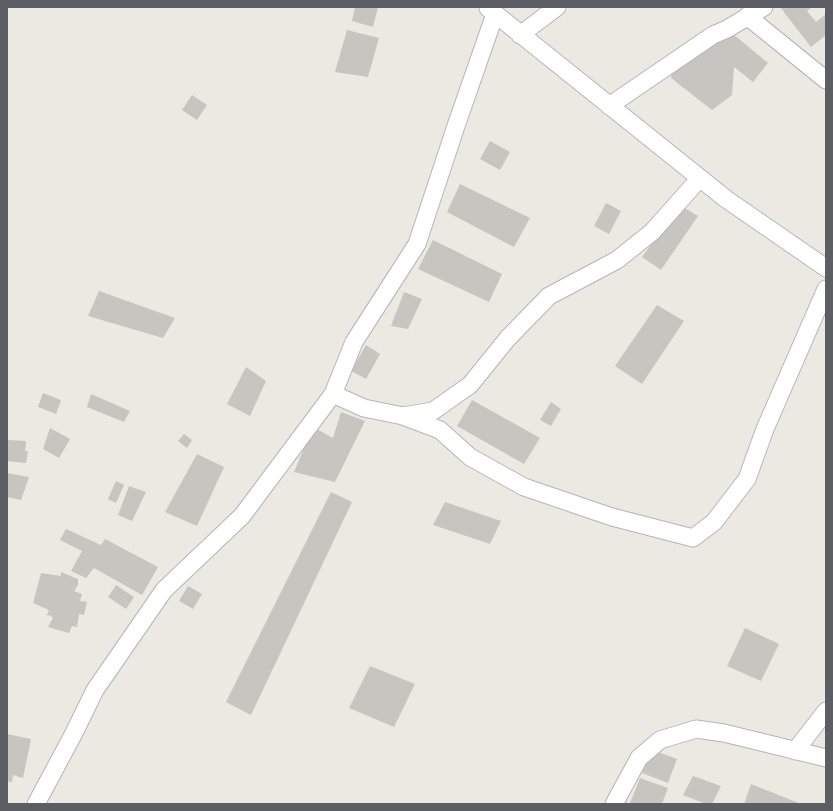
<!DOCTYPE html>
<html>
<head>
<meta charset="utf-8">
<style>
	body { margin:0 }
	#map { position:relative; width:833px; height:811px; overflow:hidden; background:#ece9e2; font-family:"Noto Sans",sans-serif }
	canvas { display:block }
	.frame { position:absolute; inset:0; border:8px solid #5b5e62; pointer-events:none }
</style>
</head>
<body>
<div id="map">
<canvas width="833" height="811"></canvas>
<div class="frame"></div>
</div>
<script>
const context = document.querySelector('canvas').getContext('2d');
context.lineJoin = 'round';
function fill(path, color) { context.fillStyle = color; context.fill(path, 'evenodd'); }
const toPath = rows => new Path2D(rows.map(r => 'M' + r).join(''));
function stroke(path, color, width, dash) { context.strokeStyle = color; context.lineWidth = width; context.lineCap = dash ? 'butt' : 'round'; context.setLineDash(dash || []); context.stroke(path); }
fill(toPath([
	[355,7,378,7,373,27,352,21],
	[780,7,812,7,807,11,816,22,826,14,826,35,811,47],
	[727,29,768,63,753,82,734,67,732,95,712,110,671,78,672,70],
	[347,30,379,38,368,77,335,72],
	[192,95,207,105,197,120,182,110],
	[490,141,510,152,500,170,480,159],
	[460,184,530,218,514,247,447,212],
	[606,203,621,211,609,234,594,226],
	[680,205,698,216,661,270,642,257],
	[433,240,502,274,489,302,418,269],
	[99,291,175,318,163,338,88,316],
	[404,292,422,299,408,329,391,326],
	[657,305,684,321,642,384,615,366],
	[366,345,380,354,366,379,351,371],
	[246,367,266,381,250,416,227,404],
	[43,393,61,400,56,414,38,407],
	[91,394,130,411,124,422,87,407],
	[472,400,540,438,524,464,457,426],
	[551,402,561,409,551,426,540,420],
	[341,412,365,421,335,482,294,472,313,427,333,438],
	[50,428,70,439,59,458,43,449],
	[184,434,192,440,187,448,178,441],
	[8,440,26,441,25,451,28,451,26,463,7,461,7,441],
	[197,454,224,467,197,526,165,512],
	[7,473,29,477,21,500,7,497],
	[116,481,124,485,116,503,108,499],
	[129,486,146,492,132,521,118,515],
	[331,492,352,502,251,715,226,702],
	[445,502,501,521,490,544,433,525],
	[66,529,101,545,105,539,158,567,142,595,94,568,86,578,71,571,82,551,60,540],
	[61,572,78,579,78,585,74,591,82,594,80,601,87,602,84,615,79,614,77,627,72,626,69,633,48,627,53,618,50,615,48,616,47,615,49,610,33,603,41,573,61,576],
	[116,585,134,597,126,609,108,597],
	[188,586,202,594,193,609,179,601],
	[745,628,779,644,761,681,727,666],
	[370,666,415,684,394,727,349,708],
	[7,734,31,739,23,778,13,775,12,782,7,781],
	[652,750,677,759,668,783,642,773],
	[693,776,721,786,712,804,706,804,683,795],
	[640,778,668,788,662,804,635,804,630,803],
	[751,784,801,804,744,804]
]), '#c8c4c0');
const street = toPath([
	[488,8,726,199,826,268],
	[747,16,826,80],
	[520,35,557,7],
	[609,106,713,35,727,29,764,7],
	[333,394,364,408,403,416,433,411,470,385,508,338,549,296,617,260,652,232,700,178],
	[403,416,440,430,470,457,524,487,612,517,693,538,714,522,747,479,765,429,826,289],
	[795,751,826,711],
	[36,804,74,733,95,690,164,590,242,516,333,394,354,342,417,244,457,123,495,14],
	[614,804,639,758,660,740,696,729,724,733,826,758]
]);
stroke(street, '#b3b5b9', 19);
stroke(street, '#fff', 17);
</script>
</body>
</html>
